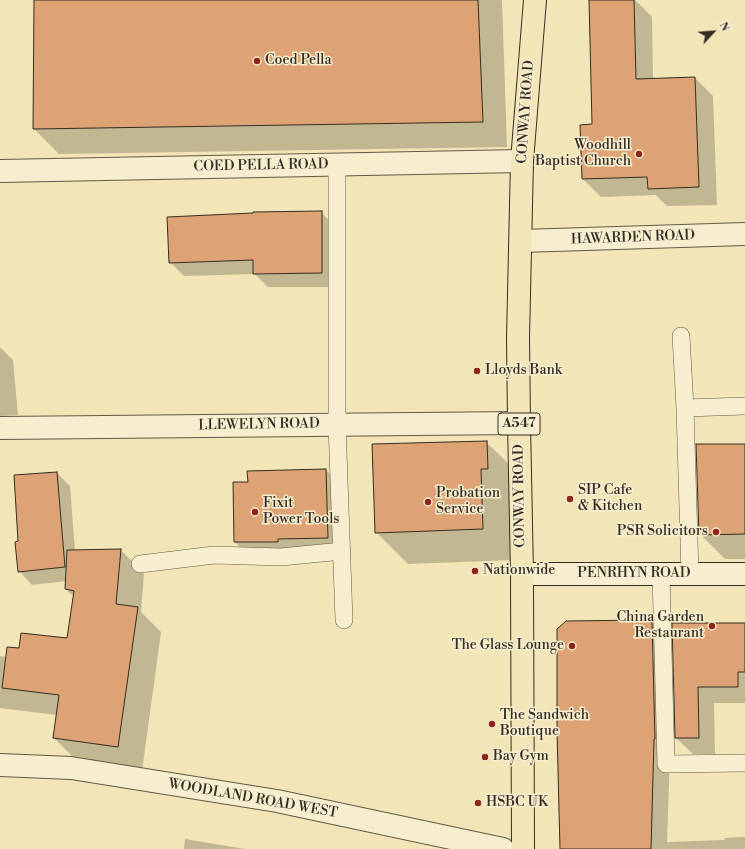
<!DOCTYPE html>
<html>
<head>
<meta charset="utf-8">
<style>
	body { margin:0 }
	#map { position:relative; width:745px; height:849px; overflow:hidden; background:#f2e5b7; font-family:"Libre Bodoni",serif }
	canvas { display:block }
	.north { position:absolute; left:693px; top:12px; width:40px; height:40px; -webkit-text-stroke:3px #f7eed0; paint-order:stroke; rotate:64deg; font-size:11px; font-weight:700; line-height:16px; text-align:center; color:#352c23 }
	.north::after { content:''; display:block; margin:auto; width:14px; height:18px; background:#352c23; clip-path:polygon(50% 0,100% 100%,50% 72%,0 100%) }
</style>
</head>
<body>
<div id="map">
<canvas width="745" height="849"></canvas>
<div class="north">N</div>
</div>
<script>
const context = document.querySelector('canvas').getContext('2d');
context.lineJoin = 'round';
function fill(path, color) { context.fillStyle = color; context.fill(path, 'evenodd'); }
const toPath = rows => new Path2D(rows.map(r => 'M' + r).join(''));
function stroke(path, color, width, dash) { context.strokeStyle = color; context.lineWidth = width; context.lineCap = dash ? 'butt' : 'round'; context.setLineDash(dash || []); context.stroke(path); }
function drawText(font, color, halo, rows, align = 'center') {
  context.font = font + ' "Libre Bodoni",serif'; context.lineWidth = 3; context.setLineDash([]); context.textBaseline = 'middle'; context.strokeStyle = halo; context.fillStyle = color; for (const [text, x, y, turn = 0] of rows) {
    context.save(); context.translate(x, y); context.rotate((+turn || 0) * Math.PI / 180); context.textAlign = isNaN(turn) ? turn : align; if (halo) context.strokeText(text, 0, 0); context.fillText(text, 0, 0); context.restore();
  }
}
fill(toPath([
	[35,0,502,0,507,147,59,154,34,129],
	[590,0,635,0,652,17,653,79,695,78,713,96,717,205,667,206,656,195,601,197,583,179,581,126,593,125],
	[321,212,335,227,336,287,268,287,255,274,184,276,170,262],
	[0,347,13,360,18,415,0,416],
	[486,442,518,473,515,560,408,564,376,532],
	[745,445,745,559,725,559,700,534],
	[326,470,340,484,342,551,249,556,235,542,234,483,249,483,248,472],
	[57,473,70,486,75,551,121,550,144,574,141,612,161,632,142,771,78,762,54,738,57,715,0,708,0,656,6,657,68,640,74,597,66,589,67,581,32,585,19,571,19,542],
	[652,623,668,639,670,755,667,842,725,840,724,838,745,837,745,849,561,849,557,675],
	[673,624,745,624,745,703,714,703,715,754,693,754,676,738],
	[185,839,245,849,184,849]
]), '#0003');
const building = toPath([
	[34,0,478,0,483,122,33,129,34,0],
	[589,0,634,0,636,79,695,77,699,187,648,189,647,177,582,179,580,125,592,124,589,0],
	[322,211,322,273,253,274,253,260,169,263,167,217,253,213,253,212,322,211],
	[487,441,488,469,481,469,483,529,375,533,372,444,487,441],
	[696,444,745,444,745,534,699,535,696,444],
	[326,469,328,538,278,539,278,542,234,542,233,482,248,482,247,471,326,469],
	[57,472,65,567,18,572,15,542,18,541,14,475,57,472],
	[121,549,116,604,138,607,118,747,53,738,59,695,2,688,7,647,19,648,21,633,67,638,74,591,65,589,67,550,121,549],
	[649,620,652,622,655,739,654,739,651,849,560,849,557,731,557,629,566,621,649,620],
	[672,623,745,623,745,672,738,672,738,687,698,687,699,738,675,738,672,623]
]);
fill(building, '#dda374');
stroke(building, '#352c23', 1);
const lane = toPath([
	[337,164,337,424,344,620],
	[681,336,685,408],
	[140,564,214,555,281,557,342,551],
	[661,574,666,764,745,763],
	[690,574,685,408,745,406]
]);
const street = toPath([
	[0,171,522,161],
	[521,241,745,234],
	[0,428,519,423],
	[0,765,71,768,277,801,503,849]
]);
const secondary = toPath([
	[522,574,745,574]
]);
const primary = toPath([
	[523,849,522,574,519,423,518,338,522,161,535,0]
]);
stroke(lane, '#645a48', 18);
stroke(street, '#645a48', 24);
stroke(secondary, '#352c23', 24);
stroke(primary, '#352c23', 24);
stroke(lane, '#f7eed0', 17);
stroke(street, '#f7eed0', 22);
stroke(secondary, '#f7eed0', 22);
stroke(primary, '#f2e5b7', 22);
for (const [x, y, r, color] of [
	[257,61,4,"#8f2418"],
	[639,154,4,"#8f2418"],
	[477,371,4,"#8f2418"],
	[570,499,4,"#8f2418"],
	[428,502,4,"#8f2418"],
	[255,512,4,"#8f2418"],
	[716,532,4,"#8f2418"],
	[475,571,4,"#8f2418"],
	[712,626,4,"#8f2418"],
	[572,646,4,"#8f2418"],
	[492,724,4,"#8f2418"],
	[485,757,4,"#8f2418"],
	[478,803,4,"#8f2418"]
]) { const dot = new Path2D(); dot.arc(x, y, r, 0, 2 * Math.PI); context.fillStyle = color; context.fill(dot); stroke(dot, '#f7eed0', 1.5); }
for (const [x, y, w] of [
	[519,424,42]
]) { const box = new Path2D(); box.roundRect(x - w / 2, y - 11, w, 22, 3); context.fillStyle = '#f7eed0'; context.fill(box); stroke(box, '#352c23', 1); }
drawText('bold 13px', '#352c23', null, [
	["A547",519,424]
]);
drawText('14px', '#352c23', '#f7eed0', [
	["Coed Pella",265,61],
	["Woodhill",631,146,"right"],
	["Baptist Church",631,162,"right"],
	["Lloyds Bank",485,371],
	["SIP Cafe",578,491],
	["& Kitchen",578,507],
	["Probation",436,494],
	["Service",436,510],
	["Fixit",263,504],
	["Power Tools",263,520],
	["PSR Solicitors",708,532,"right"],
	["Nationwide",483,571],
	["China Garden",704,618,"right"],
	["Restaurant",704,634,"right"],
	["The Glass Lounge",564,646,"right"],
	["The Sandwich",500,716],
	["Boutique",500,732],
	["Bay Gym",493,757],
	["HSBC UK",486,803]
], 'left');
drawText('14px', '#352c23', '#f7eed0', [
	["CONWAY ROAD",526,112,-86],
	["COED PELLA ROAD",261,166,-1],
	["HAWARDEN ROAD",633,238,-2],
	["LLEWELYN ROAD",259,425,-1],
	["CONWAY ROAD",520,496,-91],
	["PENRHYN ROAD",634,574],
	["WOODLAND ROAD WEST",253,799,10]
]);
</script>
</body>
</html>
